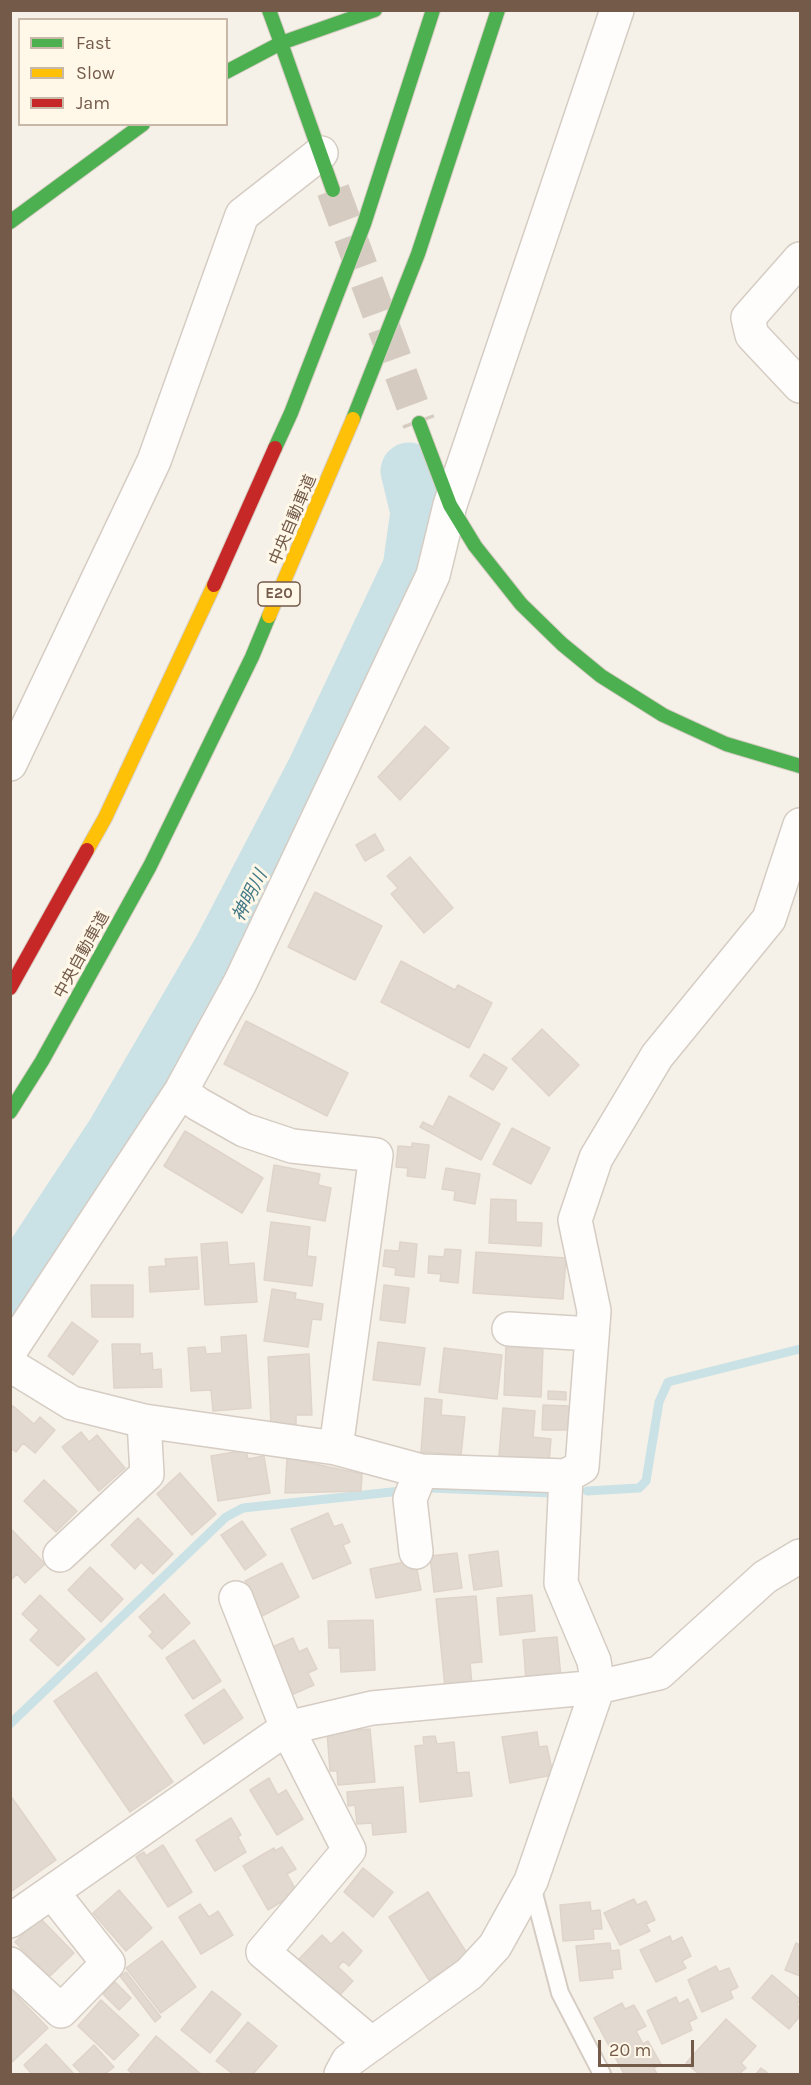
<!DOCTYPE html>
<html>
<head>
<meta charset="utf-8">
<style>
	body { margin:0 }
	#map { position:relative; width:811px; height:2085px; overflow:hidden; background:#f6f1e8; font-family:Karla,sans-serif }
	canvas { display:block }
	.frame { position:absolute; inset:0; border:12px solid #735a49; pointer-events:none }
	.legend { position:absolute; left:18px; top:18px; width:210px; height:108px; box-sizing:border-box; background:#fff7e8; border:2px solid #c7b8a8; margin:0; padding:8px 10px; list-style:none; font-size:18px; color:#735a49 }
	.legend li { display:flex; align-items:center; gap:12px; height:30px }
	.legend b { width:30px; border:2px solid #c7b8a8 }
	.scale { position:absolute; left:598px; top:2040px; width:96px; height:27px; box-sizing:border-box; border:3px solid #735a49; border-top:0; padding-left:8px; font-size:18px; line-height:21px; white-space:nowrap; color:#735a49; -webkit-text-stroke:4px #fff7e8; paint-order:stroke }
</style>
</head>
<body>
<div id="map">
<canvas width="811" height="2085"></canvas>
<div class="frame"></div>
<ul class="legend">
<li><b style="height:8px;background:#4caf50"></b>Fast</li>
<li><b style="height:8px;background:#ffc107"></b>Slow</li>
<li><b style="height:8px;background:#c62828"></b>Jam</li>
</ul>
<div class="scale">20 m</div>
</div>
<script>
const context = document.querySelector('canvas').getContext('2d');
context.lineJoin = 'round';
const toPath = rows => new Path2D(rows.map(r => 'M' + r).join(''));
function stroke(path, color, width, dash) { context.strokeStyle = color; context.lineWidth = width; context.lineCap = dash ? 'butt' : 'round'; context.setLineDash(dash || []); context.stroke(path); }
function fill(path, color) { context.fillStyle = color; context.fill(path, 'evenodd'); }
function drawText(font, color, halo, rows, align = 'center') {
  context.font = font + ' Karla,"Noto Sans JP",sans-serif'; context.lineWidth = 6; context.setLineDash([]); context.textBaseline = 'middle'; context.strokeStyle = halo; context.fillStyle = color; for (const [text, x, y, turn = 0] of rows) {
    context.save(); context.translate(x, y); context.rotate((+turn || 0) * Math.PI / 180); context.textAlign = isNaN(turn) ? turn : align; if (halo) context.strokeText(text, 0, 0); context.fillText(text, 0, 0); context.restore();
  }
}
stroke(toPath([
	[430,1488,551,1493],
	[587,1491,639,1488,646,1481,659,1402,668,1382,800,1349],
	[10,1724,226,1517,243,1508,401,1491]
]), '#cae2e6', 9);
stroke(toPath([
	[10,1293,114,1135,222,949,315,771,411,568,419,512,409,471]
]), '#cae2e6', 57);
const building = toPath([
	[425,726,449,748,400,800,378,777,425,726],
	[375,834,384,850,365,861,356,845,375,834],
	[410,857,453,908,424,933,391,894,398,888,387,876,410,857],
	[315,892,382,926,355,980,288,947,315,892],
	[401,961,455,990,458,985,492,1003,469,1048,381,1002,401,961],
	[246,1021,348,1073,327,1116,224,1064,246,1021],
	[542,1029,579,1065,549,1096,512,1059,542,1029],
	[484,1054,507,1068,493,1090,470,1076,484,1054],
	[449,1096,500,1124,481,1160,420,1127,423,1122,433,1127,449,1096],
	[512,1128,550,1148,531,1184,493,1164,512,1128],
	[185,1131,263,1178,242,1213,164,1166,185,1131],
	[412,1143,429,1145,425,1178,407,1176,408,1168,396,1167,398,1146,412,1147,412,1143],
	[274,1165,320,1174,318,1185,331,1188,325,1221,267,1211,274,1165],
	[446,1168,480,1174,475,1204,454,1200,455,1191,442,1189,446,1168],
	[491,1199,516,1200,516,1222,542,1223,541,1246,489,1243,491,1199],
	[271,1222,310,1227,307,1256,316,1257,312,1286,264,1280,271,1222],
	[227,1242,229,1265,254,1263,257,1302,205,1305,201,1244,227,1242],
	[400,1242,417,1244,414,1277,395,1275,396,1268,383,1266,385,1250,399,1251,400,1242],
	[445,1249,461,1250,458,1283,440,1281,441,1274,428,1273,429,1256,444,1257,445,1249],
	[476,1252,566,1258,563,1299,473,1293,476,1252],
	[197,1257,199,1289,150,1292,149,1267,166,1266,165,1259,197,1257],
	[91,1285,133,1285,133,1317,92,1317,91,1285],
	[384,1285,409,1288,405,1323,380,1320,384,1285],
	[272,1289,296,1293,295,1299,323,1304,321,1320,312,1319,308,1347,264,1341,272,1289],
	[72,1322,98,1341,73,1375,48,1356,72,1322],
	[246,1335,251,1408,213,1411,211,1390,191,1391,188,1348,205,1347,206,1354,222,1353,221,1337,246,1335],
	[378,1342,425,1348,420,1385,373,1380,378,1342],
	[112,1344,140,1344,140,1354,152,1353,153,1370,161,1369,162,1387,114,1388,112,1344],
	[506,1345,543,1347,541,1397,504,1395,506,1345],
	[444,1348,502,1355,497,1399,439,1392,444,1348],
	[309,1354,312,1415,296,1415,296,1424,271,1425,268,1357,309,1354],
	[548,1391,566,1392,566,1400,548,1399,548,1391],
	[425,1398,442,1400,441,1415,465,1417,461,1455,421,1452,425,1398],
	[543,1405,570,1406,570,1430,542,1430,543,1405],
	[13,1406,34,1424,40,1417,55,1430,35,1453,23,1443,16,1452,10,1448,10,1410,13,1406],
	[503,1408,535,1411,533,1437,551,1439,549,1462,499,1456,503,1408],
	[81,1432,89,1442,97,1435,125,1468,99,1491,62,1447,81,1432],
	[246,1450,248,1459,264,1456,270,1493,218,1501,211,1456,246,1450],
	[287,1458,362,1474,361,1491,285,1493,287,1458],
	[180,1473,216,1514,192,1535,157,1494,180,1473],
	[44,1480,77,1511,56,1532,24,1501,44,1480],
	[328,1513,334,1527,342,1524,350,1542,343,1545,351,1563,313,1579,291,1529,328,1513],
	[138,1518,173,1554,153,1574,141,1562,135,1569,111,1545,138,1518],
	[242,1521,266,1555,245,1570,221,1535,242,1521],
	[10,1528,45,1564,25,1583,17,1574,10,1581,10,1528],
	[498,1551,502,1586,474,1590,469,1555,498,1551],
	[457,1553,462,1588,434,1592,430,1556,457,1553],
	[415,1560,421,1590,376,1598,370,1569,415,1560],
	[282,1563,299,1597,262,1616,245,1581,282,1563],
	[90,1567,123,1599,101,1622,68,1590,90,1567],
	[164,1594,190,1623,162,1649,149,1636,153,1632,139,1617,164,1594],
	[40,1595,85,1639,58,1666,30,1640,39,1630,22,1614,40,1595],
	[532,1595,535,1631,500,1635,497,1598,532,1595],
	[476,1596,482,1662,470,1663,472,1684,445,1687,436,1599,476,1596],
	[373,1620,375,1670,341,1672,340,1648,329,1648,328,1621,373,1620],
	[557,1637,561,1677,526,1680,523,1640,557,1637],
	[293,1638,299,1652,307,1648,317,1669,308,1673,314,1685,289,1696,268,1649,293,1638],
	[194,1640,221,1681,193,1699,166,1658,194,1640],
	[96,1672,173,1782,130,1812,54,1701,96,1672],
	[224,1689,243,1718,204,1744,185,1715,224,1689],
	[370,1729,375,1782,338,1785,337,1771,330,1771,327,1732,370,1729],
	[537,1732,539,1747,547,1746,553,1775,510,1783,502,1737,537,1732],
	[435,1736,437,1744,454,1742,457,1773,469,1772,472,1796,420,1802,415,1746,424,1745,423,1737,435,1736],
	[269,1778,278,1795,286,1790,303,1819,277,1835,250,1790,269,1778],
	[403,1787,406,1832,373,1835,372,1823,357,1824,355,1805,348,1806,347,1792,403,1787],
	[10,1795,56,1860,12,1891,10,1889,10,1795],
	[231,1818,241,1835,238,1837,246,1852,215,1871,196,1840,231,1818],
	[163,1845,192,1892,168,1907,136,1857,144,1852,146,1856,163,1845],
	[282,1847,296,1869,287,1874,297,1892,268,1910,243,1866,274,1848,275,1851,282,1847],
	[363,1868,393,1892,373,1917,344,1892,363,1868],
	[119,1890,152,1928,126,1951,93,1913,119,1890],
	[428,1892,468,1955,429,1980,389,1917,428,1892],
	[634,1899,637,1905,646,1901,655,1920,646,1924,650,1931,620,1945,604,1913,634,1899],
	[590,1902,591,1911,600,1910,602,1929,593,1929,594,1939,563,1941,560,1905,590,1902],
	[200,1904,209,1917,218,1911,233,1935,201,1954,179,1917,200,1904],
	[40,1918,74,1953,49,1977,15,1942,40,1918],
	[343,1932,362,1951,349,1966,343,1961,338,1967,353,1981,339,1996,299,1959,322,1935,331,1944,343,1932],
	[670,1936,672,1942,682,1937,691,1956,682,1961,686,1968,656,1982,640,1950,670,1936],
	[162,1941,196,1987,161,2013,126,1968,162,1941],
	[610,1943,611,1951,619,1950,621,1969,612,1970,613,1978,580,1981,576,1946,610,1943],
	[796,1943,800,1945,800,1976,785,1970,796,1943],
	[716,1966,719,1972,729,1968,738,1987,730,1991,733,1998,702,2012,688,1980,716,1966],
	[126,1972,161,2017,155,2022,120,1976,126,1972],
	[772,1975,800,1999,797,2005,800,2008,800,2016,789,2029,752,1998,772,1975],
	[115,1982,131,1998,119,2010,103,1994,115,1982],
	[10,1989,48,2028,10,2064,10,1989],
	[212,1991,241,2014,210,2053,181,2030,212,1991],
	[676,1997,679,2004,688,1999,697,2018,689,2022,692,2030,662,2044,647,2011,676,1997],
	[101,2000,139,2035,114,2060,78,2026,101,2000],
	[622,2003,625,2009,634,2005,646,2026,636,2031,643,2044,648,2041,661,2064,654,2068,657,2074,624,2074,594,2018,622,2003],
	[726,2019,756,2046,741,2063,746,2068,739,2074,699,2074,686,2063,726,2019],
	[248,2022,277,2046,253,2074,233,2074,216,2061,248,2022],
	[156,2036,201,2074,133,2074,128,2070,156,2036],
	[46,2044,74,2074,32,2074,24,2065,46,2044],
	[94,2045,114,2067,105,2074,82,2074,73,2065,94,2045],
	[761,2068,769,2074,756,2074,761,2068]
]);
fill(building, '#e2d9d0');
stroke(building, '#dfd4ca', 1.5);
stroke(toPath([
	[333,190,419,423]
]), '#d5cbc0', 33, [33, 16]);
const lane = toPath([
	[531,1882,560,1993,602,2074]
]);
const street = toPath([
	[800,259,748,318,752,335,800,386],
	[10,764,154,461,242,215,321,153],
	[181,1091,198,1104,244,1130,292,1146,376,1155,336,1448],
	[509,1329,592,1334],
	[10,1351,181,1091,240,983,433,575,450,505,617,10],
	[10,1365,72,1403,144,1421,336,1448,421,1471,566,1476,582,1467,594,1311,575,1220,596,1158,657,1056,769,919,800,825],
	[416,1552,410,1499,421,1471],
	[60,1555,147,1474,144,1421],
	[236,1598,287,1728,349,1850,263,1952,372,2044],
	[10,1921,287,1728,372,1708,598,1687,659,1673,765,1577,800,1556],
	[10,1964,61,2011,108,1963,52,1892],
	[341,2074,348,2061,469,1974,495,1946,531,1881,598,1687,594,1661,561,1583,566,1476]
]);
const fast = toPath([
	[269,10,281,43,375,10],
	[226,72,281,43,333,190],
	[10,222,143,124],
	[353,419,418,254,498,10],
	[419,423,450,505,475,546,521,604,562,644,601,676,663,715,726,744,800,766],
	[275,448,291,413,364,224,433,10],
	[10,1112,42,1061,150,866,252,657,269,616]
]);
const slow = toPath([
	[269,616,353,419],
	[87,850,105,818,214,585]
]);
const jam = toPath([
	[214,585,275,448],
	[10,988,87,850]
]);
stroke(lane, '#d5ccc3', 20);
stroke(street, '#d5ccc3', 36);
stroke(fast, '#d7cdc4', 16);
stroke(slow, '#d7cdc4', 16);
stroke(jam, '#d7cdc4', 16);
stroke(lane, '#fefdfc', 16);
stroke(street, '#fefdfc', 33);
stroke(fast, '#4caf50', 14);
stroke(slow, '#ffc107', 14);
stroke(jam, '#c62828', 14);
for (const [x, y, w] of [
	[279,594,42]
]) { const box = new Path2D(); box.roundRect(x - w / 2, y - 12, w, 24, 4.5); context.fillStyle = '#fff7e8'; context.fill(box); stroke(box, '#735a49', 1.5); }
drawText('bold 15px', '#735a49', null, [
	["E20",279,594]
]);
drawText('16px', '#735a49', '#fff7e8', [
	["中央自動車道",293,520,-67],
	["中央自動車道",82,955,-61]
]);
drawText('italic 18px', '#427987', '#fff7e8', [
	["神明川",250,896,-63]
]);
</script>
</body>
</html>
